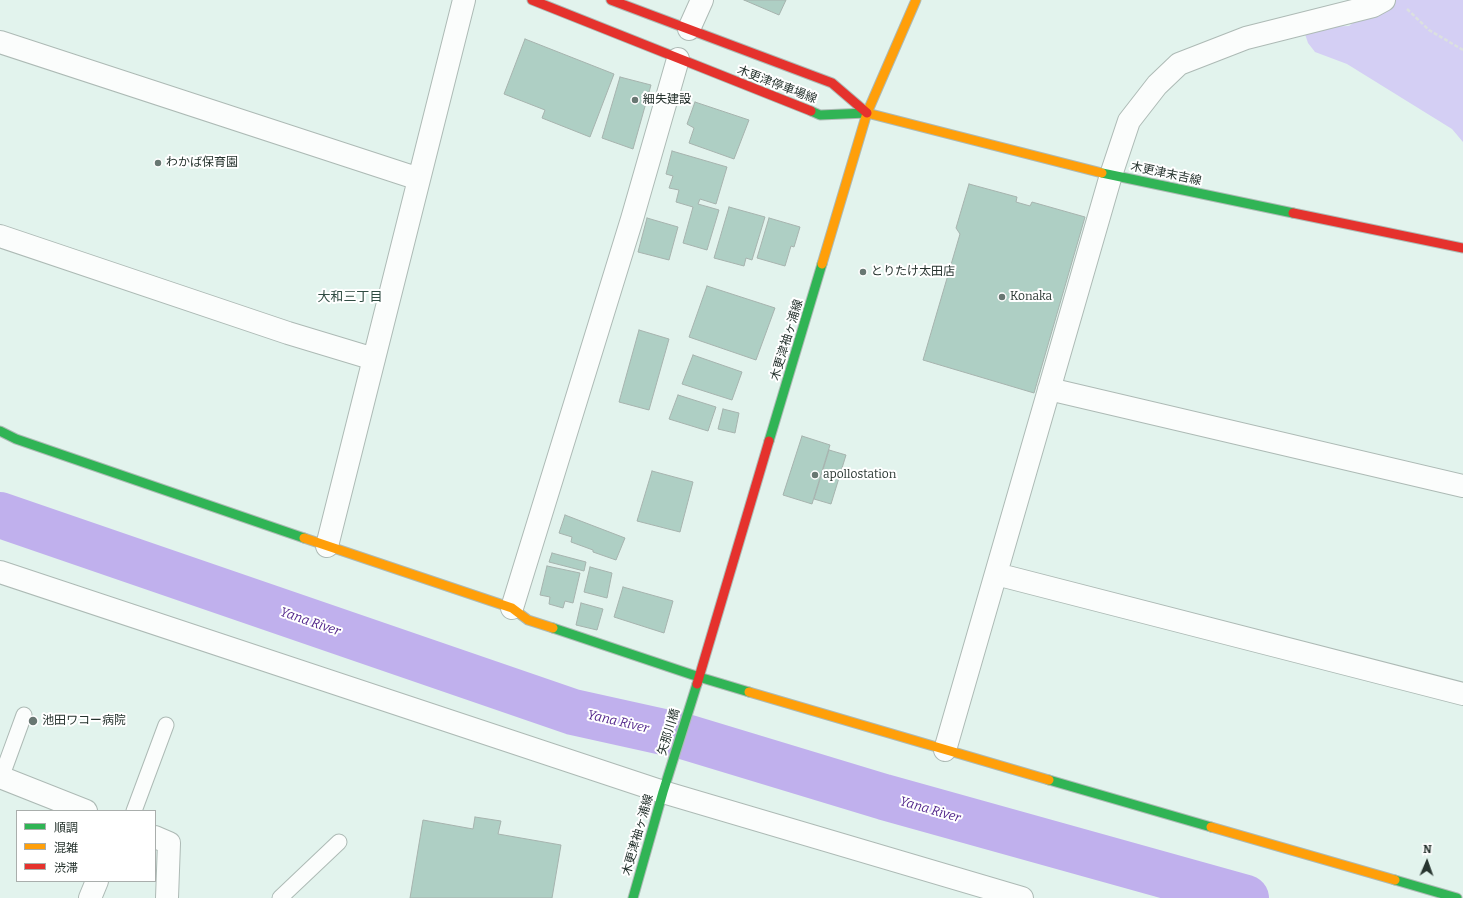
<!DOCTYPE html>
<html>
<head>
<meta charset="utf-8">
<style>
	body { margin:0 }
	#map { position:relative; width:1463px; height:898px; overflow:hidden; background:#e2f3ed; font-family:Bitter,"Noto Sans JP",serif }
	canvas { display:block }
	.legend { position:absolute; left:16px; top:810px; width:140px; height:72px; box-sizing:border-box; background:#fff; border:1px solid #a9aeac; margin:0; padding:5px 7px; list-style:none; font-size:12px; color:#27342f }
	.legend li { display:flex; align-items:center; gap:8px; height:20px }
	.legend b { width:20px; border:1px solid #a9aeac }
	.north { position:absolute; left:1407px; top:842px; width:40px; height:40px; -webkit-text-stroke:3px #fff; paint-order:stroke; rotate:2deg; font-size:11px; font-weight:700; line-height:16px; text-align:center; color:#27342f }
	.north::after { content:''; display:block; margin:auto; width:14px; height:18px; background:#27342f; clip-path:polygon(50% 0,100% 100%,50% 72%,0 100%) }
</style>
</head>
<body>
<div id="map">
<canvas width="1463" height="898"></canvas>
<ul class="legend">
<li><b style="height:5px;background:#30b455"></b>順調</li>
<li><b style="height:5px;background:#ff9f0a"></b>混雑</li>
<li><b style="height:5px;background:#e5322d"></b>渋滞</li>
</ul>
<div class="north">N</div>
</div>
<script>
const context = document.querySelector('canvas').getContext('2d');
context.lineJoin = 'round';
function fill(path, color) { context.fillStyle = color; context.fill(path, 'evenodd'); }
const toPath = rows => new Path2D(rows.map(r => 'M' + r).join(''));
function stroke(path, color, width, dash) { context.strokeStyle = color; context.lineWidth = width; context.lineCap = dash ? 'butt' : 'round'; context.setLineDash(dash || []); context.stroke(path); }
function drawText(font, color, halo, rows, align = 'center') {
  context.font = font + ' Bitter,"Noto Sans JP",serif'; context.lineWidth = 4; context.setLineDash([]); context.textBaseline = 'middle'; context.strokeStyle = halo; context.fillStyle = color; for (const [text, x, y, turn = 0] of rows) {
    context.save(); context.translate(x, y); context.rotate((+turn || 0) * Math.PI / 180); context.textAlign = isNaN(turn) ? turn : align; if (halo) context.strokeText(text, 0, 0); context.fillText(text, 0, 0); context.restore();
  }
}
fill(toPath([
	[1364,0,1463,0,1463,142,1452,129,1347,64,1315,52,1308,43,1305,34,1324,27,1349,26,1361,17]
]), '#d4cff4');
stroke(toPath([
	[0,515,573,712,686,737,884,797,1246,898]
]), '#c0b0ed', 46);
const building = toPath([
	[744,0,786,0,779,15,744,0],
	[525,39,614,74,590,137,542,118,545,110,504,94,525,39],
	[620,77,651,85,633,149,602,138,620,77],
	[695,102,749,120,734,159,689,143,694,128,687,124,695,102],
	[672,151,727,167,716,204,700,199,698,204,719,210,707,250,683,243,693,207,676,202,679,190,669,188,673,176,666,174,672,151],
	[969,184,1017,197,1016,202,1030,206,1032,202,1085,217,1034,393,923,360,960,234,956,228,969,184],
	[729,207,765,217,752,260,746,258,744,266,714,258,729,207],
	[647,218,678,227,669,260,638,252,647,218],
	[769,218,800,227,794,247,791,246,785,266,757,258,769,218],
	[707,286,775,308,756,360,689,337,707,286],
	[639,330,669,339,649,410,619,402,639,330],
	[693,355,742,372,732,400,682,384,693,355],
	[678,395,716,407,708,431,669,419,678,395],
	[723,409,739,413,735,433,718,429,723,409],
	[802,436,830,445,812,504,783,495,802,436],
	[829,450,846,455,831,504,814,499,829,450],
	[652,471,693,482,680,532,637,521,652,471],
	[565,515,625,538,616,560,593,552,593,550,571,542,572,537,559,533,565,515],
	[552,553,586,562,584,571,549,562,552,553],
	[547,566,580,573,573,603,565,601,563,608,549,604,550,597,540,595,547,566],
	[590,567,612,573,607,598,584,592,590,567],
	[623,587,673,601,664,633,614,617,623,587],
	[581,603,603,609,597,630,576,625,581,603],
	[475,817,501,821,498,834,561,845,552,898,410,898,423,820,473,829,475,817]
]);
fill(building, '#aecfc4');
stroke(building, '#a6b3ae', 1);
const lane = toPath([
	[1,778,24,715],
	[134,811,166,725],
	[280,898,339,842]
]);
const street = toPath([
	[689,29,702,0],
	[0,42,419,179],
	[0,236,288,333,374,359],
	[1049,389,1463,486],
	[327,546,464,0],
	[0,572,663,792,1022,898],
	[996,574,1463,694],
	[512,608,632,219,678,59],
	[945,750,1111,175,1129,121,1157,85,1179,64,1246,38,1373,6,1384,0],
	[0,777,86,811],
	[155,837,169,843,167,898],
	[90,898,97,881]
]);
const fast = toPath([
	[811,111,820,115,867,113],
	[1102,173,1293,213],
	[0,431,16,439,304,538],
	[769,441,822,264],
	[553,628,699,677,749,692],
	[1049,780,1211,827],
	[1395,880,1457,898],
	[633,898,663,792,697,684]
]);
const slow = toPath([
	[867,113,1102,173],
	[822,264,867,113,916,0],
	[304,538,512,608,528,620,553,628],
	[749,692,1049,780],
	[1211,827,1395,880]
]);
const jam = toPath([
	[532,0,811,111],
	[611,0,832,83,867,113],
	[1293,213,1463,248],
	[697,684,769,441]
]);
stroke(lane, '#adbab5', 17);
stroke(street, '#adbab5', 24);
stroke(fast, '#adbab5', 11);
stroke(slow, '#adbab5', 11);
stroke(jam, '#adbab5', 11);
stroke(toPath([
	[1407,9,1429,30,1463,50]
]), '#dbe0df', 2.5, [4, 2]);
stroke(lane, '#fbfdfc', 15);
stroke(street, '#fbfdfc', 22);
stroke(fast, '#30b455', 9);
stroke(slow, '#ff9f0a', 9);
stroke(jam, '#e5322d', 9);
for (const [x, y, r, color] of [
	[635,100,4,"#687772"],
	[158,163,4,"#687772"],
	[863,272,4,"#687772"],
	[1002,297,4,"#687772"],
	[815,475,4,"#687772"],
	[33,721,5,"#687772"]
]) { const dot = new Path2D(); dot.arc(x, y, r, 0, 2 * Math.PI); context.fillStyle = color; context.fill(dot); stroke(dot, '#fff', 1.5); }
drawText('12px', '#27342f', '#fff', [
	["木更津停車場線",777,85,21],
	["木更津末吉線",1166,174,12],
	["木更津袖ヶ浦線",787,340,-73],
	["矢那川橋",669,732,-73],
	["木更津袖ヶ浦線",638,835,-74]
]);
drawText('12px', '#27342f', '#fff', [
	["細失建設",643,100],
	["わかば保育園",166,163],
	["とりたけ太田店",871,272],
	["Konaka",1010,297],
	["apollostation",823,475],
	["池田ワコー病院",42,721]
], 'left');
drawText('13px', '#304c42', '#fff', [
	["大和三丁目",350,297]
]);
drawText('italic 13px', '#51248a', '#fff', [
	["Yana River",310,622,19],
	["Yana River",618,722,13],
	["Yana River",930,810,16]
]);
</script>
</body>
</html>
